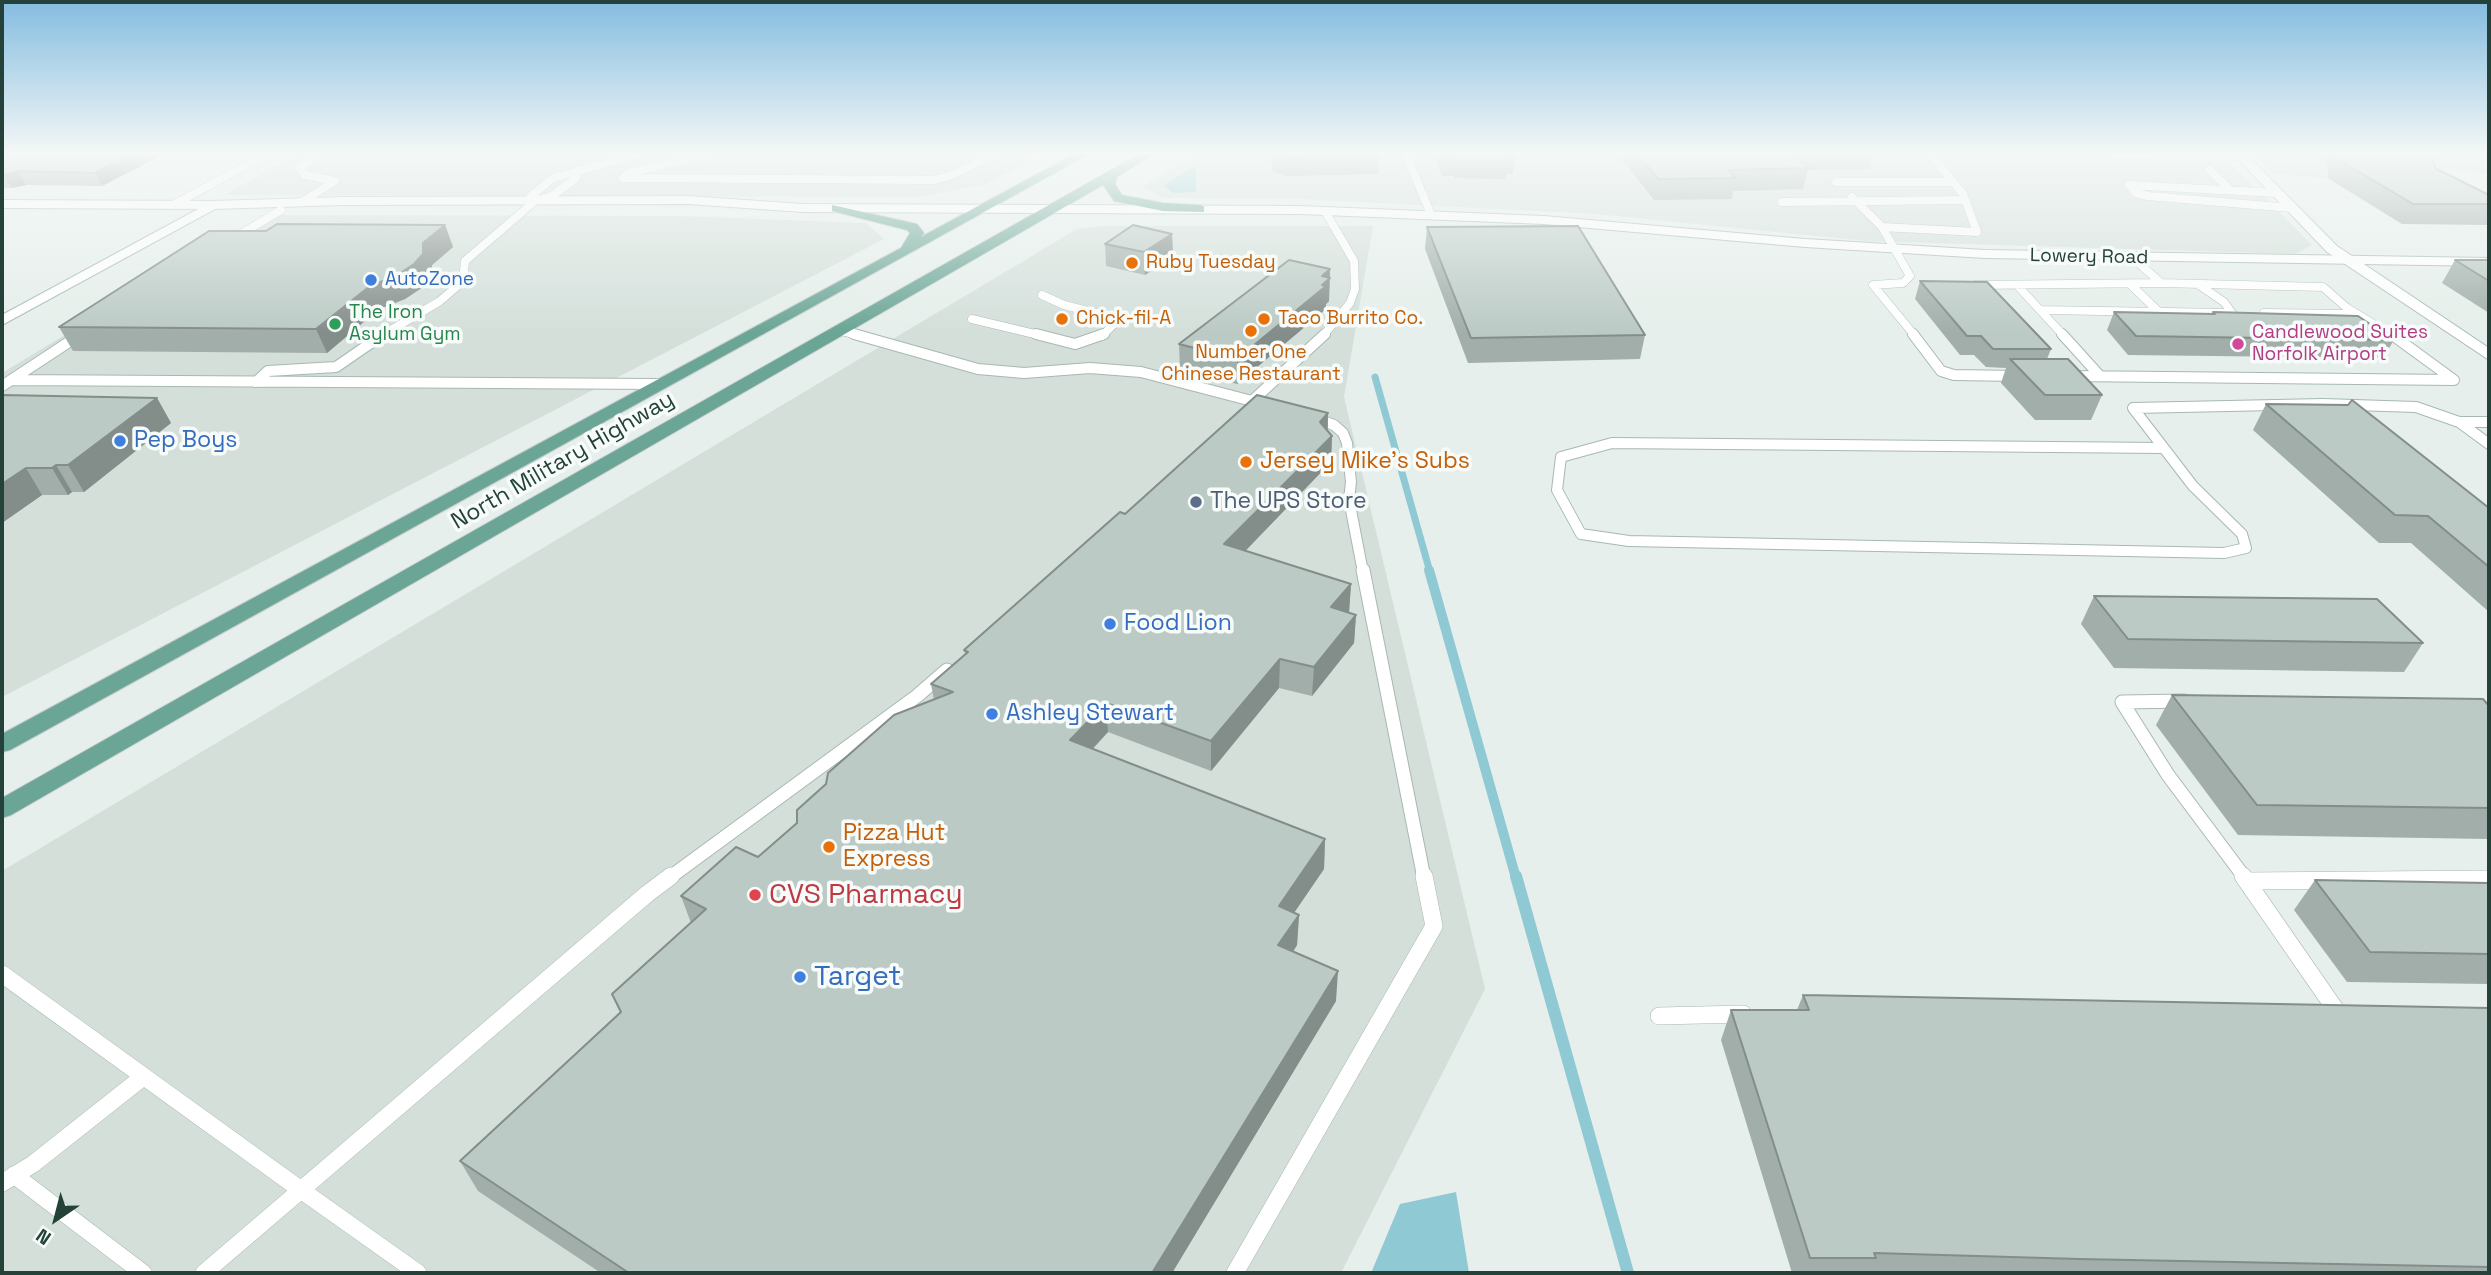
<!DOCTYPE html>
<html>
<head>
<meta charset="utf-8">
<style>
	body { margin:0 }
	#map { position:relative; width:2491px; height:1275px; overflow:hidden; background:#e6efeb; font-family:"Space Grotesk",sans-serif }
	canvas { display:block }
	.frame { position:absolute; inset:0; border:4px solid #24423a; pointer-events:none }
	.north { position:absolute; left:21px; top:1184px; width:70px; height:70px; -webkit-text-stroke:5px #f7fbf9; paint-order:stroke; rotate:215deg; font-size:19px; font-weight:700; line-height:28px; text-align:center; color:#24423a }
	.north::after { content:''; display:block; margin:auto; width:24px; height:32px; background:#24423a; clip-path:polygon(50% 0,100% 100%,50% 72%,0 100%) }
</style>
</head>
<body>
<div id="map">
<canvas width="2491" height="1275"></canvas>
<div class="frame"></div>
<div class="north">N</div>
</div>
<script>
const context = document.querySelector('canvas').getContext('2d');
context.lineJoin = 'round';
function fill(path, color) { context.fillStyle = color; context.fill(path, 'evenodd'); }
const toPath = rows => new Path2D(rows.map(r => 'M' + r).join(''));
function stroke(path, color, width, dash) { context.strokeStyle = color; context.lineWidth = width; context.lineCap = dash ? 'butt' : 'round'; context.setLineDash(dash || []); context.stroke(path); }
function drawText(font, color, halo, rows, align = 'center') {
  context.font = font + ' "Space Grotesk",sans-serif'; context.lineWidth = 7; context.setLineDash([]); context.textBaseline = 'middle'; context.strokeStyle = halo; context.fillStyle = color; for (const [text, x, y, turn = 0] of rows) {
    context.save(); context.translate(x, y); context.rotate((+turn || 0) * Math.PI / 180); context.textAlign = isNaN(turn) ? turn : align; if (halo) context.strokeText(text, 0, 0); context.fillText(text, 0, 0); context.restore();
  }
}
fill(toPath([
	[298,154,1044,154,986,184,919,197,224,195],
	[1195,154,2054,154,2230,163,2312,245,2295,254,1866,241,1596,214,1301,199,1163,198,1142,187],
	[2254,154,2489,154,2489,174,2425,167,2350,180,2271,174],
	[263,215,682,216,866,223,884,239,2,697,2,373],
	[1101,226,1373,226,1344,397,1485,989,1341,1273,2,1273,2,871,1077,229]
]), '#d4dfda');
fill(toPath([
	[1196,165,1196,192,1173,193,1163,186],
	[1456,1192,1469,1273,1371,1273,1400,1204]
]), '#8ec9d4');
stroke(toPath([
	[1375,377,1430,572]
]), '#8ec9d4', 7);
stroke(toPath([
	[1429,570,1516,878]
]), '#8ec9d4', 10);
stroke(toPath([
	[1516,876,1628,1273]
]), '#8ec9d4', 12);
const serviceFar3 = toPath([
	[706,154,628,173,623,178,934,180,949,176,996,154],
	[1406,154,1431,215],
	[2210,170,2229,189],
	[1836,182,1953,182],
	[2277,193,2129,185,2136,193,2148,196,2292,208],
	[1852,197,1882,227],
	[536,198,531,196,553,178,638,154],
	[302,202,335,181,305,175,299,167,321,154],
	[1782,202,1965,200],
	[173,205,267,154],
	[234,238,281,210],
	[2133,258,2161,283,2323,287,2347,308,2393,336],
	[2130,284,2159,312],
	[1975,285,2161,283],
	[2017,285,2040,310,2228,313],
	[2199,285,2224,302,2232,313],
	[1042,295,1064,305,1107,316,1116,322,1102,336],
	[2040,310,2064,336],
	[2264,313,2357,314],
	[972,319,1043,336],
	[841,331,860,336],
	[79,336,82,334],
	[381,336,440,301,463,281,465,261,535,201,552,196,575,179,579,170],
	[1323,336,1350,303,1355,289,1354,261,1326,213],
	[1915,336,1873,285,1903,283,1910,276,1882,227,1977,232,1963,194,1932,156]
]);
const serviceFar2 = toPath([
	[854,334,978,369,1024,373,1090,368,1141,372,1252,401,1325,334],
	[1036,334,1075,344,1104,334],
	[1913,334,1941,371,1954,375,2018,376],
	[2062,334,2100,376],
	[2068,376,2454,380,2391,334],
	[12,380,659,384],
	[256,382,268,371,336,367,384,334],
	[2,386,81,334],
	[1313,417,1334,425,1343,433,1347,443,1351,482,1349,500,1363,572],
	[2489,422,2459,422,2489,444],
	[2163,448,1612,443,1561,457,1557,490,1581,534,1629,541,2224,553,2246,548,2242,534,2193,486,2133,408,2323,404,2416,407,2459,422]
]);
const serviceFar1 = toPath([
	[1363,570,1424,878],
	[2184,701,2122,702,2168,775,2245,878],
	[669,878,917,696,947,670]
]);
const service = toPath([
	[2243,876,2340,1016],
	[2247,881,2489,879],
	[2,974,301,1190,647,894,671,876],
	[1659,1016,1743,1014],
	[14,1175,143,1273],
	[2,1183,33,1164,143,1077],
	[204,1273,301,1190,418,1273],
	[1235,1273,1434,926,1424,876]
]);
const minor = toPath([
	[2233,154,2246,154,2337,246,2489,348,2489,360,2327,252,2233,154],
	[213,201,217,202,217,208,2,325,2,315,213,201]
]);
const tertiary = toPath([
	[688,196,803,204,1300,206,1544,216,1805,239,1985,250,2489,258,2489,266,1985,258,1805,247,1544,224,1300,214,803,212,688,204,343,205,213,209,2,208,2,200,213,201,343,197,688,196]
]);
const primary = toPath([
	[1074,154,1089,154,10,750,2,752,2,734,901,248,910,233,907,230,832,211,832,205,917,224,924,233,921,237,1074,154],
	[1139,154,1154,154,1117,177,1115,184,1122,195,1163,203,1200,205,1204,206,1204,212,1163,211,1114,201,1103,185,11,815,2,818,2,798,1139,154]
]);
stroke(serviceFar3, '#a8b8b2', 9);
stroke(serviceFar2, '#a8b8b2', 12);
stroke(serviceFar1, '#a8b8b2', 15);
stroke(service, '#a8b8b2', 18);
stroke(minor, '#a8b8b2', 2);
stroke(tertiary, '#a8b8b2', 2);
stroke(primary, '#c2cac8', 2);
stroke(serviceFar3, '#fff', 8);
stroke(serviceFar2, '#fff', 10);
stroke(serviceFar1, '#fff', 13);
stroke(service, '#fff', 17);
fill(minor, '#fff');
fill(tertiary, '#fff');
fill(primary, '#6aa596');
fill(toPath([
	[2,154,164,154,102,186,26,185,12,188,2,188],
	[1270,154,1379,154,1378,174,1285,176,1273,172],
	[1433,154,1514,154,1515,156,1513,174,1506,174,1505,179,1455,178,1454,176,1442,176],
	[1618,154,1874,154,1870,169,1808,170,1803,189,1733,191,1732,199,1654,200],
	[2307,154,2431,154,2435,168,2489,195,2489,225,2402,224,2329,179,2326,157],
	[445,225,453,247,432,265,432,277,423,287,405,299,379,309,327,353,73,351,59,327,266,231],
	[1427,227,1645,335,1640,359,1468,363,1425,249],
	[1172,234,1173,256,1145,275,1106,266,1105,244],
	[2455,260,2489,260,2489,313,2442,283],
	[1330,269,1329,301,1326,304,1326,309,1237,384,1180,369,1179,344],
	[1920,281,2051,349,2047,359,2102,395,2091,420,2035,420,2001,383,2006,368,1986,367,1974,355,1960,355,1915,299],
	[2114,312,2213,314,2213,312,2394,340,2383,358,2128,355,2107,330],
	[2,395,157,398,171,423,84,492,72,492,68,495,42,495,2,523],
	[2266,404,2489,508,2489,612,2411,543,2379,543,2253,430],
	[1328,413,1328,431,1332,436,1331,462,1245,551,1351,584,1349,613,1356,615,1354,643,1312,696,1279,688,1211,771,1108,732,1093,749,1325,839,1324,869,1294,913,1299,915,1297,945,1293,952,1336,1001,1172,1273,601,1273,478,1191,460,1161,620,1012,612,994,691,923,681,896,758,857,934,700,931,684,965,654,964,650,1125,514],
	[2094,596,2423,643,2404,672,2114,668,2081,624],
	[2172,695,2489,706,2489,839,2238,835,2156,725],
	[2315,880,2489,883,2489,984,2347,982,2294,910],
	[1803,995,2489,1008,2489,1273,1792,1273,1721,1040,1731,1010,1797,1010]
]), '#a1aea9');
fill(toPath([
	[132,154,164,154,102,186,95,173],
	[18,171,26,185,12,188,4,175],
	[445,225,453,247,432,265,432,277,423,287,405,299,379,309,327,353,316,329],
	[1172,234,1173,256,1145,275,1144,252],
	[1330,269,1329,301,1326,304,1326,309,1237,384,1237,359,1322,276],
	[157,398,171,423,84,492,68,465],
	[1328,413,1327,439,1320,422],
	[1332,436,1331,462,1225,572,1224,544],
	[56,465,72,492,68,495,52,468],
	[26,468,42,495,2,523,2,484],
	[1351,584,1349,612,1330,636,1331,607],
	[1356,615,1354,643,1312,696,1314,667],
	[1280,659,1279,688,1211,771,1211,741],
	[1106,703,1108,732,1073,769,1070,740],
	[1325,839,1324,869,1278,936,1279,906],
	[1299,915,1297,945,1277,976,1278,945],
	[1338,971,1336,1001,1172,1273,1152,1273]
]), '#838d89');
const building = toPath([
	[2,154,132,154,95,173,18,171,4,175,2,175,2,154],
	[1273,154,1379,154,1379,156,1286,158,1273,154],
	[1442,154,1514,154,1515,156,1505,156,1508,161,1456,160,1455,157,1444,157,1442,154],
	[1638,154,1793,154,1809,168,1729,170,1736,178,1658,179,1638,154],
	[2338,154,2431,154,2435,168,2489,195,2489,204,2413,204,2339,160,2338,154],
	[277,224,445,225,423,243,423,254,414,264,396,276,370,286,316,329,59,327,209,231,266,231,277,224],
	[1133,225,1172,234,1144,252,1105,244,1133,225],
	[1578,226,1645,335,1471,338,1427,227,1578,226],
	[1289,260,1330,269,1322,276,1330,278,1322,285,1326,286,1237,359,1179,344,1289,260],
	[2455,260,2489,260,2489,281,2455,260],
	[1920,281,1987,282,2051,349,1993,349,1981,336,1967,336,1920,281],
	[2114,312,2215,314,2213,312,2358,316,2394,340,2136,336,2114,312],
	[2010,359,2068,359,2102,395,2045,395,2010,359],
	[2,395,157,398,68,465,56,465,52,468,26,468,2,484,2,395],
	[1257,395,1328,413,1320,422,1332,436,1224,544,1351,584,1331,607,1356,615,1314,667,1280,659,1211,741,1106,703,1070,740,1325,839,1279,906,1299,915,1278,945,1338,971,1152,1273,629,1273,460,1161,621,1012,612,994,706,909,681,896,736,847,758,857,797,823,797,810,826,784,828,773,894,715,953,692,931,684,968,652,964,650,1120,512,1125,514,1257,395],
	[2352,400,2489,508,2489,567,2428,516,2395,515,2266,404,2348,405,2352,400],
	[2094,596,2377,599,2423,643,2128,639,2094,596],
	[2172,695,2483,699,2489,706,2489,808,2257,805,2172,695],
	[2315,880,2489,883,2489,954,2370,952,2315,880],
	[1803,995,2489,1008,2489,1267,2079,1259,1874,1253,1876,1258,1810,1258,1731,1010,1809,1010,1803,995]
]);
fill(building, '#bbcac4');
stroke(building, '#838d89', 2);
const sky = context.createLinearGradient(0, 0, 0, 333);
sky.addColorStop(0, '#84bce0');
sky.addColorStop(0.46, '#f4f8f6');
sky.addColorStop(1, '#f4f8f600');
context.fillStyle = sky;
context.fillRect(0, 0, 2491, 333);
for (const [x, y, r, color] of [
	[1132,263,7,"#e8710a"],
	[371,280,7,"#3f7fe0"],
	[1062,319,7,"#e8710a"],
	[1264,319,7,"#e8710a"],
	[335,324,7,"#2e9e5b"],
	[1251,331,7,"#e8710a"],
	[2238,344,7,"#d1479c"],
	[120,441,7,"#3f7fe0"],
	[1246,462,7,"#e8710a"],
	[1196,502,7,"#5c6f8a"],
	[1110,624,7,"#3f7fe0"],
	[992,714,7,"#3f7fe0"],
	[829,847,7,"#e8710a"],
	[755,895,7,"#e0444e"],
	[800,977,7,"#3f7fe0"]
]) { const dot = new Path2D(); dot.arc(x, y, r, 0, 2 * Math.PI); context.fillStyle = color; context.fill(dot); stroke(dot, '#f7fbf9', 2.5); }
drawText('19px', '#24423a', '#f7fbf9', [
	["Lowery Road",2089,257,1]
]);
drawText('19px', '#c56008', '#f7fbf9', [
	["Ruby Tuesday",1146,263],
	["Chick-fil-A",1076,319],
	["Taco Burrito Co.",1278,319],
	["Number One",1251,353,"center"],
	["Chinese Restaurant",1251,375,"center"]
], 'left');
drawText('19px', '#366cbe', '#f7fbf9', [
	["AutoZone",385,280]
], 'left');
drawText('19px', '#27864d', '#f7fbf9', [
	["The Iron",349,313],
	["Asylum Gym",349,335]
], 'left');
drawText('19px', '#b23c85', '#f7fbf9', [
	["Candlewood Suites",2252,333],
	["Norfolk Airport",2252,355]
], 'left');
drawText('23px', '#366cbe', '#f7fbf9', [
	["Pep Boys",134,441],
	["Food Lion",1124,624],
	["Ashley Stewart",1006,714]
], 'left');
drawText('23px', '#24423a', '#f7fbf9', [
	["North Military Highway",563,461,-30]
]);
drawText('23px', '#c56008', '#f7fbf9', [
	["Jersey Mike's Subs",1260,462],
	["Pizza Hut",843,834],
	["Express",843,860]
], 'left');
drawText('23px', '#4e5e75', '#f7fbf9', [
	["The UPS Store",1210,502]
], 'left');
drawText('28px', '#be3a42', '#f7fbf9', [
	["CVS Pharmacy",769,895]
], 'left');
drawText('28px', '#366cbe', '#f7fbf9', [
	["Target",814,977]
], 'left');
</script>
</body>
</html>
